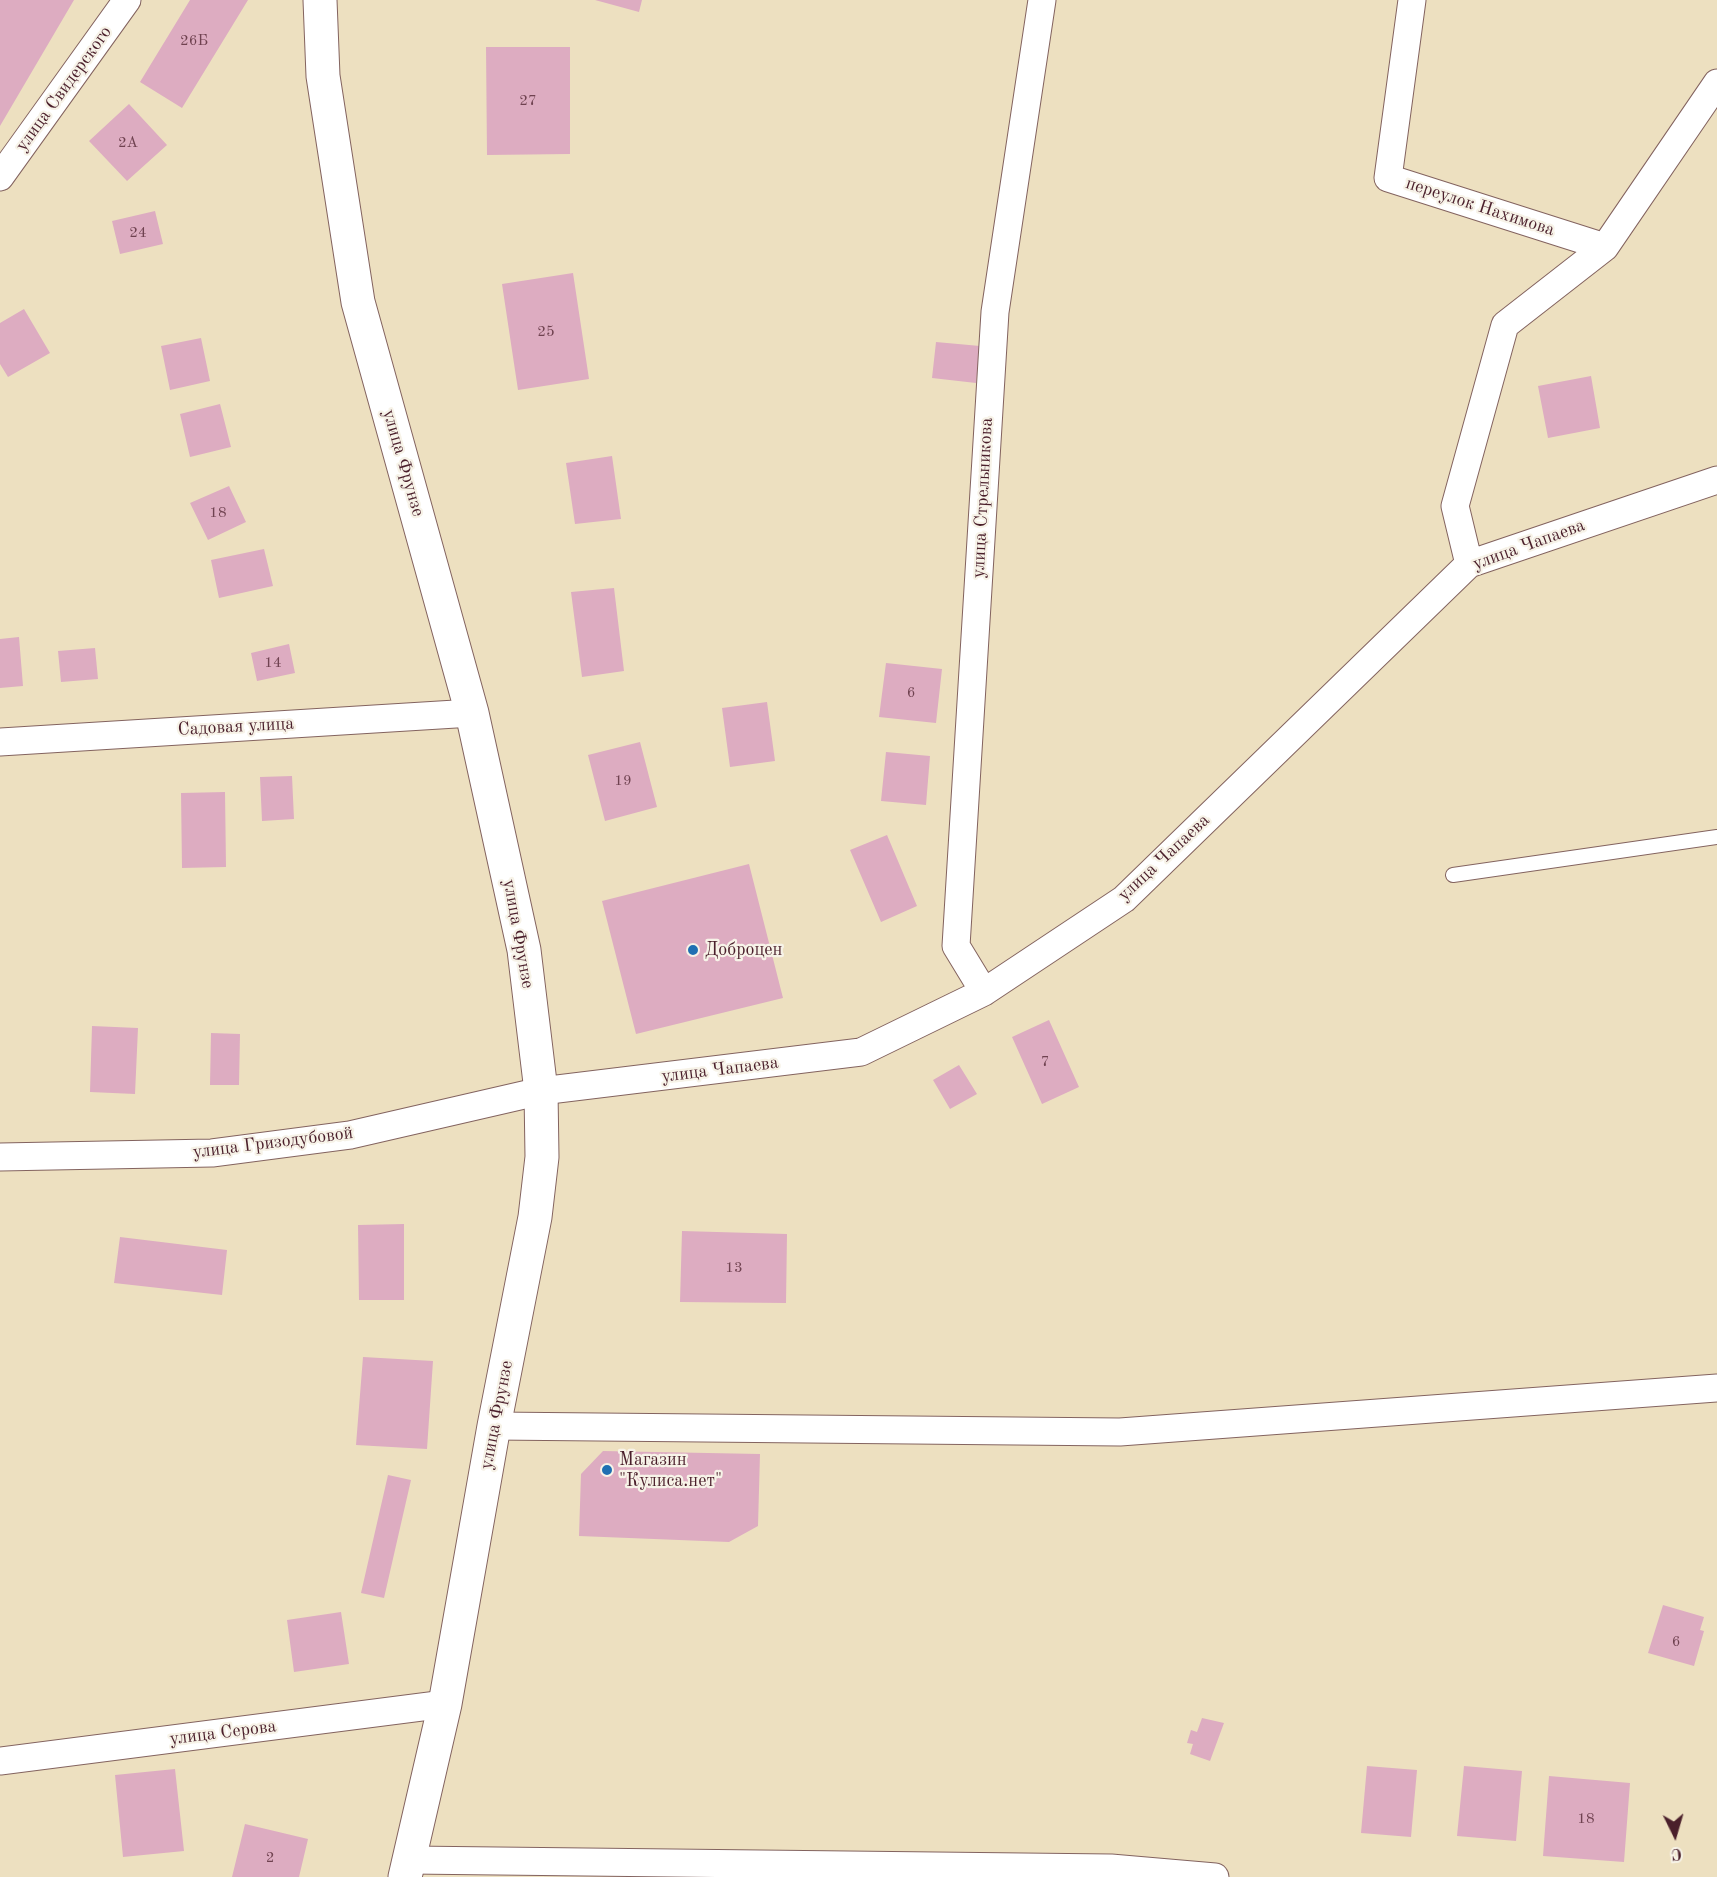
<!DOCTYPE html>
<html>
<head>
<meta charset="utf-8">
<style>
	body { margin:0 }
	#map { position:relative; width:1717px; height:1877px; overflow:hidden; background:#ede0c0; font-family:"Old Standard TT",serif }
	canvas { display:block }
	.north { position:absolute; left:1645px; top:1805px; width:60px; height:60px; -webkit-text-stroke:4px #f7f3e8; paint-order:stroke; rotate:175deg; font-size:16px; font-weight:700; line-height:24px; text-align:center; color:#4a1f2b }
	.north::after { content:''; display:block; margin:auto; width:21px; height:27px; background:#4a1f2b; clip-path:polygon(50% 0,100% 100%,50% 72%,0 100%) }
</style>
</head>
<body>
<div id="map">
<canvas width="1717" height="1877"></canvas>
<div class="north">С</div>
</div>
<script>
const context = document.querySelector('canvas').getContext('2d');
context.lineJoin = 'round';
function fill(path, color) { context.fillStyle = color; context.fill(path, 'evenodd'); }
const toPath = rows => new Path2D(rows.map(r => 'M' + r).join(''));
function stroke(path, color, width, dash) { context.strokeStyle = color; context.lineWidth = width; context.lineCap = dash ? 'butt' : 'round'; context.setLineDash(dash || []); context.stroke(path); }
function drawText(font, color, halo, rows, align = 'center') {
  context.font = font + ' "Old Standard TT",serif'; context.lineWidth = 4.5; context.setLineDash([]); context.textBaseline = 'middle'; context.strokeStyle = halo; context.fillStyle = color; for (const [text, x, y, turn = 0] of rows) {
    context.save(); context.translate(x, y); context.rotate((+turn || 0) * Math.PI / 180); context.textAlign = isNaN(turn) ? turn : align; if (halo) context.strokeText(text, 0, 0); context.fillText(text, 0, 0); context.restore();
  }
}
fill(toPath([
	[0,0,74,0,0,126],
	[190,0,248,0,182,108,140,82],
	[595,0,642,0,639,12],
	[486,47,570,47,570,154,487,155],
	[129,104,167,145,127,181,89,141],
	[155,211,163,244,120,254,112,221],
	[573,273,589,379,518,390,502,284],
	[24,309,50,353,8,377,0,364,0,323],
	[201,338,210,381,170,390,161,346],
	[936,342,980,346,976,383,932,378],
	[1591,376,1600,428,1548,438,1538,386],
	[220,404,231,447,190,457,180,414],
	[612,456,621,519,575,524,566,463],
	[229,486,246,522,208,540,190,503],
	[264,549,273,586,219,598,211,560],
	[614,588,624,671,582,677,571,592],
	[19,637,23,686,0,688,0,639],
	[289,644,295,673,257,681,251,653],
	[95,648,98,679,61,682,58,651],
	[886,663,942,669,936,723,879,717],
	[767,702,775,761,730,767,722,708],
	[640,742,657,807,605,821,588,755],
	[886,752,930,756,926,805,881,801],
	[292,776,294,819,262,821,260,777],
	[225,792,226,867,182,868,181,793],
	[887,835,917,906,881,922,850,850],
	[749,864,783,998,636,1034,602,901],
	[1049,1020,1079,1087,1042,1104,1012,1037],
	[92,1026,138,1028,135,1094,90,1092],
	[211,1033,240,1034,239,1085,210,1085],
	[959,1065,977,1094,950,1109,933,1080],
	[404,1224,404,1300,359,1300,358,1225],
	[682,1231,787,1234,786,1303,680,1302],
	[120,1237,227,1250,222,1295,114,1283],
	[363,1357,433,1361,427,1449,356,1445],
	[603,1451,760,1454,758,1526,729,1542,579,1536,581,1474],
	[388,1475,411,1480,384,1598,361,1593],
	[1663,1605,1704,1617,1700,1630,1704,1631,1694,1666,1648,1653],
	[341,1612,349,1664,294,1672,287,1620],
	[1202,1718,1224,1723,1210,1761,1190,1754,1193,1744,1187,1743,1191,1730,1197,1732],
	[1367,1766,1417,1770,1411,1837,1361,1833],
	[1464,1766,1522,1771,1516,1841,1457,1836],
	[175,1769,184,1851,123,1857,115,1775],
	[1549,1776,1630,1783,1624,1862,1543,1856],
	[245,1824,308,1839,299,1877,232,1877]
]), '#ddacc1');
const service = toPath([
	[1453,875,1717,837]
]);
const minor = toPath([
	[1412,0,1388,178,1605,247],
	[0,177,127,0],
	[1469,564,1455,506,1505,325,1605,247,1717,83],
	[0,742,472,713],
	[984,992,956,946,995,312,1042,0],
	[0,1157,212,1153,350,1135,541,1091,861,1052,984,992,1124,899,1469,564,1717,480],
	[494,1426,1120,1432,1717,1388],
	[0,1761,445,1704],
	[410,1860,1111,1868,1215,1877]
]);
const secondary = toPath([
	[320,0,323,76,358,302,472,713,524,950,541,1091,542,1157,535,1217,494,1426,445,1704,405,1877]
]);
stroke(service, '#83635f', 16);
stroke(minor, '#83635f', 29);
stroke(secondary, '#83635f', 35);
stroke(service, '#fff', 14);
stroke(minor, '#fff', 27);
stroke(secondary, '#fff', 33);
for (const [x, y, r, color] of [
	[693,950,6,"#1f6fb2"],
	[607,1470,6,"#1f6fb2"]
]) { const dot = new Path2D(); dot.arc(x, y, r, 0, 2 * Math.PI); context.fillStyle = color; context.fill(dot); stroke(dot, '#f7f3e8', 2); }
drawText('15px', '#6f4250', null, [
	["26Б",194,41],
	["27",528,101],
	["2А",128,143],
	["24",138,233],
	["25",546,332],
	["18",218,513],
	["14",273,663],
	["6",911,693],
	["19",623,781],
	["7",1045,1062],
	["13",734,1268],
	["6",1676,1642],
	["18",1586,1819],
	["2",270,1858]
]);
drawText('18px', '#4a1f2b', '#f7f3e8', [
	["улица Свидерского",64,89,-54],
	["переулок Нахимова",1480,207,18],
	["улица Фрунзе",403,463,74],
	["улица Стрельникова",983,498,-87],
	["улица Чапаева",1529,545,-20],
	["Садовая улица",236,727,-3],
	["улица Чапаева",1164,858,-43],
	["улица Фрунзе",518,934,80],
	["улица Чапаева",720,1070,-7],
	["улица Гризодубовой",273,1143,-7],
	["улица Фрунзе",497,1415,-79],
	["улица Серова",223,1733,-7]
]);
drawText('18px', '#4a1f2b', '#f7f3e8', [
	["Доброцен",705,950],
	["Магазин",619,1460],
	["\"Кулиса.нет\"",619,1481]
], 'left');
</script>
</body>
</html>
